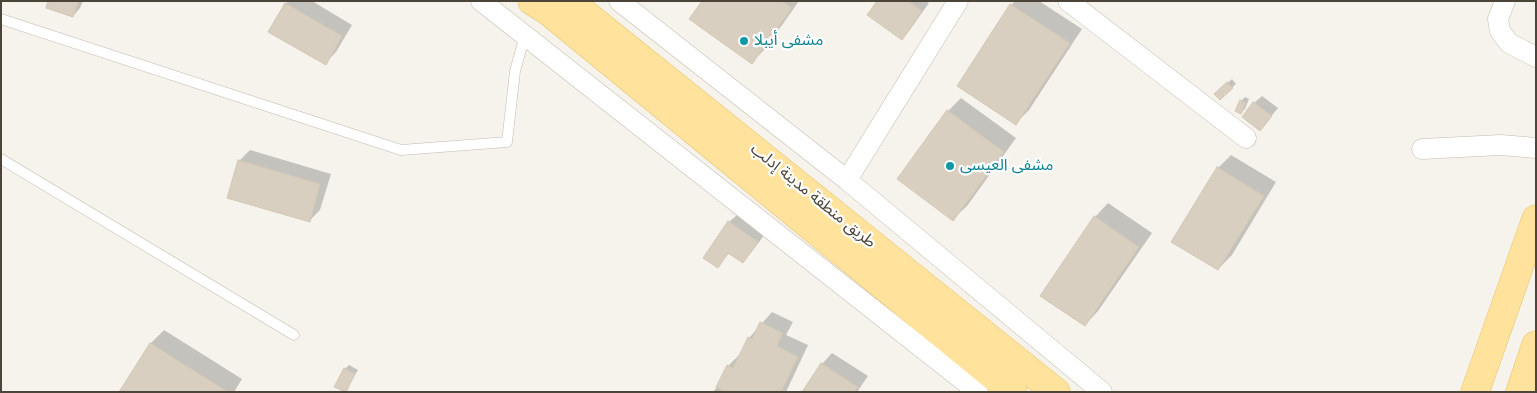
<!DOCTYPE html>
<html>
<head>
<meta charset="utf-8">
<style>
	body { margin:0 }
	#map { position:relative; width:1537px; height:393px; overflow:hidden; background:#f6f3ec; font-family:"Space Grotesk",sans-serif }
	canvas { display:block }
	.frame { position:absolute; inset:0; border:2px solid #4b4439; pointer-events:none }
</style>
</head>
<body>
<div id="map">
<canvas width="1537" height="393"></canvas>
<div class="frame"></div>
</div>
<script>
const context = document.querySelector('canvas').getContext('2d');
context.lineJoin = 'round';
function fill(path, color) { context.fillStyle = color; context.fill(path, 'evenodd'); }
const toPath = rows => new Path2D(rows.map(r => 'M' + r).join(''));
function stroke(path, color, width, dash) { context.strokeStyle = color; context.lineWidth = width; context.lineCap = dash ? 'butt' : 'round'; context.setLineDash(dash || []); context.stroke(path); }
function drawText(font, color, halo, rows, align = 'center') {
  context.font = font + ' "Space Grotesk","Noto Sans Arabic",sans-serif'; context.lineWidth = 4.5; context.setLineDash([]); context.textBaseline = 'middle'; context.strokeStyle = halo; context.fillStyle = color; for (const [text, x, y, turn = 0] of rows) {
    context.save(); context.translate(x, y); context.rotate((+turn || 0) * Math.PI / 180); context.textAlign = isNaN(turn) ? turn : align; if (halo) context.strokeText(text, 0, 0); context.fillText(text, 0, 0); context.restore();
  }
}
fill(toPath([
	[49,1,83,1,80,8,73,16],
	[288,1,312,1,352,25,336,52,325,63,270,31],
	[704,1,799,1,765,49,752,62],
	[878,1,926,1,929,3,909,31,902,38],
	[1015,1,1039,1,1082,29,1029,110,1016,123,1011,5],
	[1232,79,1236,84,1220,98,1216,94],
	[1262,96,1278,108,1260,130,1254,103],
	[1245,97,1249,99,1245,109,1241,112,1241,101],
	[961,98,1016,138,967,206,953,219,948,111],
	[250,150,331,174,320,210,309,221,239,161],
	[1231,155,1276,182,1232,255,1218,269,1218,168],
	[1108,203,1152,233,1098,311,1085,325,1095,217],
	[737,215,765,234,750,254,743,262,729,253,718,266,729,222],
	[772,312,793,322,786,335,808,345,786,392,713,392,718,386,728,366,739,355,740,356,749,338],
	[164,330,242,379,234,392,120,392,151,343],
	[832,353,868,376,857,392,804,392,822,364],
	[349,365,358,370,345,391,345,369]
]), '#0003');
const building = toPath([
	[48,1,79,1,73,17,46,8,48,1],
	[702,1,782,1,792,8,752,64,689,19,702,1],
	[877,1,908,1,922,11,902,40,867,15,877,1],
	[285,3,342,36,326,65,268,32,285,3],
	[1010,4,1070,43,1016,125,957,86,1010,4],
	[1227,82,1233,88,1220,100,1214,94,1227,82],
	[1240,100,1246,103,1241,114,1235,111,1240,100],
	[1253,102,1272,116,1260,131,1242,117,1253,102],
	[947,110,1004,152,953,221,897,179,947,110],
	[238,160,320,184,310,222,227,198,238,160],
	[1217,167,1264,196,1218,270,1171,242,1217,167],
	[1094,216,1139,247,1085,326,1040,296,1094,216],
	[728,221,758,242,743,263,728,253,718,268,703,258,728,221],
	[760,322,783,333,777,346,798,357,781,392,725,392,716,387,727,365,733,368,748,337,752,339,760,322],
	[150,343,228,392,119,392,150,343],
	[821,363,858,387,855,392,802,392,821,363],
	[344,368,355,374,346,392,334,387,344,368]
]);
fill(building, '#d8cfc1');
stroke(building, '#d3c7b4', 1);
const lane = toPath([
	[1,19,401,150,507,142,515,71,525,35],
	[1,159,294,335]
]);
const street = toPath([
	[481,1,978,392],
	[619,1,847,180,1102,392],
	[1068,1,1246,138],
	[1505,1,1498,19,1500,31,1509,43,1536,57],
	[1422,149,1501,145,1536,148],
	[847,180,958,1]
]);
const primary = toPath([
	[532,1,548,11,1013,392],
	[569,1,1056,392],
	[1475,392,1536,219],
	[1520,392,1536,345]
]);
stroke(lane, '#c2bbae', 11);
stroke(street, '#c2bbae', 21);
stroke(primary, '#e6c16a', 29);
stroke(lane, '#fff', 10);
stroke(street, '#fff', 20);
stroke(primary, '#ffe39c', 28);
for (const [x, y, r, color] of [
	[744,41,5,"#0f9aa8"],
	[950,166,5,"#0f9aa8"]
]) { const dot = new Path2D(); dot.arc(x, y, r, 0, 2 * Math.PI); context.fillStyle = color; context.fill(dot); stroke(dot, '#fff', 2); }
drawText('16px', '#0d838f', '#fff', [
	["مشفى أيبلا",754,41],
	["مشفى العيسى",960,166]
], 'left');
drawText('16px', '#4b4439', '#fff', [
	["طريق منطقة مدينة إدلب",813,196,39]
]);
</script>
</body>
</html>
